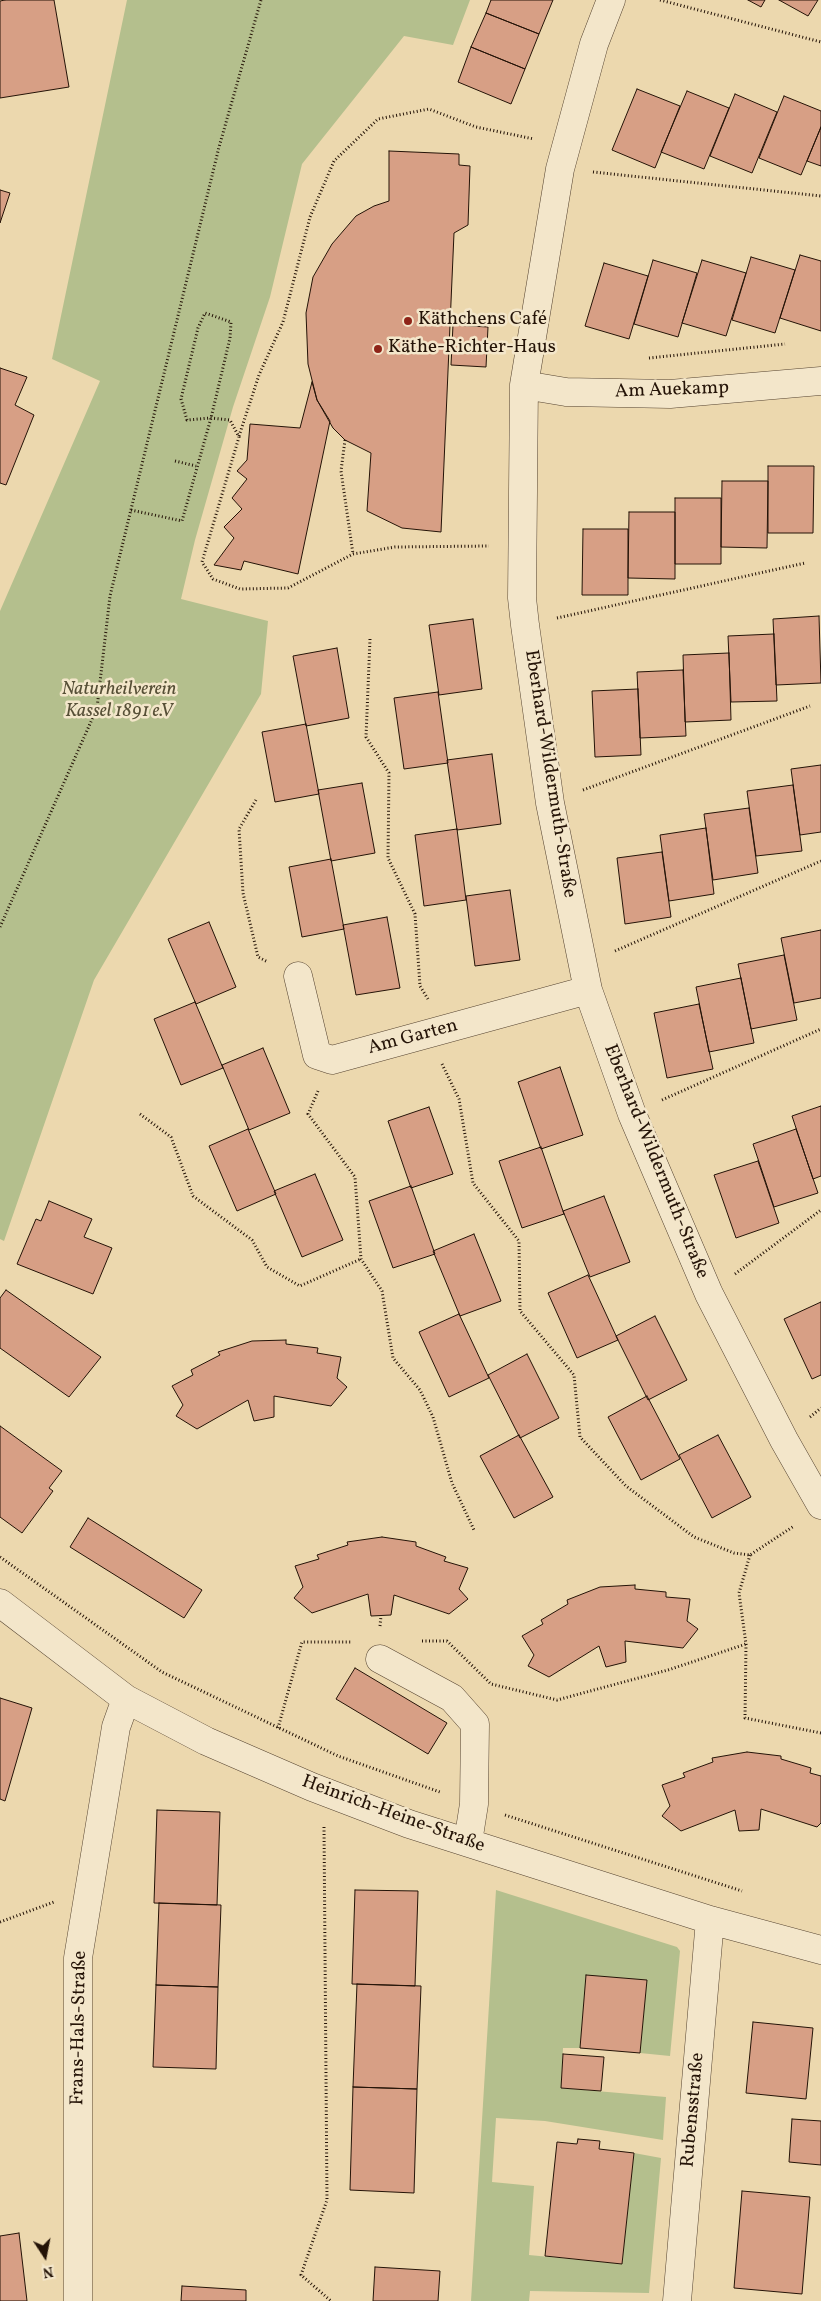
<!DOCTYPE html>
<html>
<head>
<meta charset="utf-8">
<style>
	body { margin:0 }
	#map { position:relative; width:821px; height:2301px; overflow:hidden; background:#ecd8ae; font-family:Vollkorn,serif }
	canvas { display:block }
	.north { position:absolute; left:20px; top:2231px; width:50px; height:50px; -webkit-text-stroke:4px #f3e6ca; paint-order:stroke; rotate:169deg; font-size:14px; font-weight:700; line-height:20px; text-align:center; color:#241307 }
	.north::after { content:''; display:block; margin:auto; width:18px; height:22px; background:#241307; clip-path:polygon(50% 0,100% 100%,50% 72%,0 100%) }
</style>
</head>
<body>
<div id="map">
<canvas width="821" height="2301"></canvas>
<div class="north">N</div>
</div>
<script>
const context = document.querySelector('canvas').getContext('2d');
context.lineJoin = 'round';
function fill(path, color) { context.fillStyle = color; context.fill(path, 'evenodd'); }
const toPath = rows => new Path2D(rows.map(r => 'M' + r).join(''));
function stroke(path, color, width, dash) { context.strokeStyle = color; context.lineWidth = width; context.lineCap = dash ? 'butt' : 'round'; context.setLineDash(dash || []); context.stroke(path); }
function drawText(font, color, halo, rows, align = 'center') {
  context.font = font + ' Vollkorn,serif'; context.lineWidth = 5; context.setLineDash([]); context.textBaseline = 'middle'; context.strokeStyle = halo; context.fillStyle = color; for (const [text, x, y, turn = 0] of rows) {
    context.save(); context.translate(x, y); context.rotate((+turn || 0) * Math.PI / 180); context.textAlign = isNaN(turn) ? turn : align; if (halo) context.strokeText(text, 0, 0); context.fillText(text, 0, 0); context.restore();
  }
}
fill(toPath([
	[127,0,470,0,453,45,404,36,302,164,270,297,233,407,195,540,181,599,268,621,261,694,94,980,4,1241,0,1239,0,611,100,381,52,359],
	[496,1890,677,1947,680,1951,670,2056,640,2053,647,1980,586,1976,580,2048,563,2048,561,2088,666,2097,663,2140,545,2121,496,2118,492,2182,534,2186,529,2255,622,2264,634,2153,661,2158,649,2293,530,2291,529,2301,471,2301]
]), '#b4bf8d');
const building = toPath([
	[5,0,54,0,69,87,0,98,0,1,5,0],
	[491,0,553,0,539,34,486,13,491,0],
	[748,0,765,0,761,7,748,0],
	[779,0,818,0,808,16,779,0],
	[486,13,539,34,525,69,471,47,486,13],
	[471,47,525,69,511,104,458,82,471,47],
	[637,89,680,106,655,168,612,150,637,89],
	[687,91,729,108,704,169,661,152,687,91],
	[735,94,777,112,752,173,710,156,735,94],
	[784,96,821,111,821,127,801,175,759,158,784,96],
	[821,127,821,166,807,161,821,127],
	[389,151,459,154,459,165,470,166,468,225,454,233,441,532,402,528,367,511,371,453,345,440,333,428,317,400,308,364,306,313,313,277,332,244,356,216,374,206,389,201,389,151],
	[0,190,10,193,0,223,0,190],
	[800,255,821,261,821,331,780,318,800,255],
	[751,257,795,270,775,333,732,320,751,257],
	[653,260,697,273,678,337,634,324,653,260],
	[702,260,746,273,726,336,682,323,702,260],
	[604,263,648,276,629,339,585,326,604,263],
	[453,325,488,327,486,367,451,365,453,325],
	[0,368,27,377,15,405,34,415,6,485,0,483,0,368],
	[312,382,317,400,330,421,298,574,244,561,241,570,214,565,234,538,224,527,242,509,232,498,247,479,237,471,247,460,250,424,300,428,312,382],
	[768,466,814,466,813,533,768,533,768,466],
	[722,481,768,481,767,548,721,547,722,481],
	[675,498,721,498,721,564,675,564,675,498],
	[629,512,675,512,675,579,628,578,629,512],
	[583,529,628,529,628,595,582,595,583,529],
	[819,616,821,683,776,685,773,619,819,616],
	[473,619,482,689,439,695,429,625,473,619],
	[774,634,777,701,731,702,728,636,774,634],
	[337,648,349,718,306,726,293,656,337,648],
	[729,653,731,720,685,722,683,655,729,653],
	[683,670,686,736,640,738,637,672,683,670],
	[638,689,641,755,595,757,592,691,638,689],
	[438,692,448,763,404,769,394,698,438,692],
	[306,724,319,794,275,802,262,732,306,724],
	[492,754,501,824,457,830,447,760,492,754],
	[821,765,821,832,800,835,791,769,821,765],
	[362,783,375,853,331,861,318,790,362,783],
	[793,785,802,851,756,856,747,791,793,785],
	[749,808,758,873,713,880,704,814,749,808],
	[706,828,714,894,669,901,660,835,706,828],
	[457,829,466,900,424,906,415,835,457,829],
	[662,852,671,917,625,924,617,858,662,852],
	[331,859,344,929,302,937,289,867,331,859],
	[510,890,520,960,475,966,466,896,510,890],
	[387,917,400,988,356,995,343,925,387,917],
	[209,922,236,987,196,1004,168,939,209,922],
	[821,930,821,998,794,1003,781,938,821,930],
	[784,955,797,1020,751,1029,738,964,784,955],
	[741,978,754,1043,709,1052,696,987,741,978],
	[195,1002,223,1068,181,1085,154,1019,195,1002],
	[699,1004,713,1069,667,1078,654,1013,699,1004],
	[263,1048,290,1113,249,1130,222,1065,263,1048],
	[560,1067,583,1135,541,1149,518,1082,560,1067],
	[821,1106,821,1176,813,1179,792,1116,821,1106],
	[429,1107,453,1174,411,1188,388,1121,429,1107],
	[248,1129,276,1194,237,1211,209,1146,248,1129],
	[796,1129,818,1193,774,1207,753,1144,796,1129],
	[541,1147,564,1214,522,1228,499,1161,541,1147],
	[758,1161,779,1223,736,1238,714,1175,758,1161],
	[315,1174,343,1240,302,1257,274,1191,315,1174],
	[411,1186,435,1254,393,1268,369,1201,411,1186],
	[604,1196,630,1262,590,1277,563,1211,604,1196],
	[49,1201,92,1219,84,1237,112,1248,93,1294,17,1264,36,1219,41,1221,49,1201],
	[474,1234,501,1301,460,1316,433,1251,474,1234],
	[588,1275,618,1340,577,1358,548,1293,588,1275],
	[6,1290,101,1357,69,1397,0,1348,0,1298,6,1290],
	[821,1302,821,1375,812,1379,784,1319,821,1302],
	[459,1314,489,1378,449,1397,419,1332,459,1314],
	[655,1316,687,1380,648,1400,616,1336,655,1316],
	[286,1340,286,1344,318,1348,317,1353,341,1357,337,1378,347,1387,331,1406,274,1396,274,1417,254,1421,248,1400,197,1429,176,1416,183,1405,172,1386,193,1375,191,1370,220,1355,218,1352,252,1341,286,1340],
	[527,1354,559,1418,520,1438,488,1375,527,1354],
	[647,1396,680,1459,641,1480,608,1417,647,1396],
	[0,1426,62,1471,49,1488,53,1491,22,1533,0,1517,0,1426],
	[519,1435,553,1497,514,1518,480,1456,519,1435],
	[718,1435,751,1497,712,1518,679,1455,718,1435],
	[88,1518,202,1590,184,1618,70,1547,88,1518],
	[382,1537,416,1542,416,1546,446,1557,444,1561,468,1568,459,1589,468,1599,449,1614,394,1595,391,1615,371,1616,368,1594,312,1613,294,1598,303,1587,295,1566,319,1559,317,1555,348,1545,347,1542,382,1537],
	[635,1585,635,1589,666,1592,666,1597,690,1599,687,1621,698,1629,683,1648,625,1641,626,1662,606,1667,599,1646,549,1677,528,1666,534,1655,522,1636,543,1624,541,1620,568,1604,567,1600,600,1587,635,1585],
	[355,1668,447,1723,428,1754,336,1699,355,1668],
	[0,1698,32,1708,5,1801,0,1799,0,1698],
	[747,1752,781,1756,781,1759,811,1768,810,1773,821,1776,821,1823,817,1827,761,1809,759,1830,739,1831,735,1810,681,1831,662,1816,670,1806,662,1785,685,1777,683,1773,713,1762,712,1758,747,1752],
	[157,1810,220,1812,217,1905,154,1903,157,1810],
	[355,1890,418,1891,415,1986,352,1984,355,1890],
	[159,1903,221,1905,218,1987,156,1985,159,1903],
	[586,1975,647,1980,640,2053,580,2048,586,1975],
	[357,1984,421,1986,417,2089,353,2087,357,1984],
	[156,1985,218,1987,216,2069,153,2067,156,1985],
	[753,2022,813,2028,806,2099,746,2093,753,2022],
	[563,2054,604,2057,601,2091,561,2088,563,2054],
	[353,2087,417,2089,414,2193,350,2190,353,2087],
	[792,2119,821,2121,821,2165,789,2162,792,2119],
	[578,2139,600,2141,599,2149,634,2153,622,2264,545,2256,557,2142,577,2144,578,2139],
	[742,2191,810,2197,802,2294,734,2288,742,2191],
	[19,2233,27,2301,0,2301,0,2236,19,2233],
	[375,2267,440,2271,438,2301,373,2301,375,2267],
	[182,2286,246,2290,246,2301,181,2301,182,2286]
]);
fill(building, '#d79f85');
stroke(building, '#241307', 1);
const minor = toPath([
	[611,0,594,44,560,169,524,385,522,598,525,625,550,803,588,990,632,1114,709,1294,784,1440,821,1505],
	[524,385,566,392,670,394,821,381],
	[298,976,317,1055,332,1060,588,990],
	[0,1603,126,1699,206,1741,312,1787,409,1824,710,1920,821,1950],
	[380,1659,452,1698,475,1724,474,1804,468,1842],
	[78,2301,78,1958,116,1727,126,1699],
	[677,2301,710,1920]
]);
stroke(minor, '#564431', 29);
stroke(toPath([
	[660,0,821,42],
	[593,172,821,196],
	[649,358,785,344],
	[239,436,259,375,283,322,310,217,334,161,378,119,429,109,476,127,534,139],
	[345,440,341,471,353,554],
	[175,461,196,466],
	[131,510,182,521,211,418,230,338,231,322,205,313,198,328,181,399,187,420,211,418,230,420,239,437,202,562,213,579,240,589,288,588,353,554,395,547,489,546],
	[557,618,805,563],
	[370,639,366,737,389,773,388,858,415,914,420,986,428,999],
	[583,790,810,706],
	[256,800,239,829,243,893,258,957,268,962],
	[0,927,97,708,110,596,219,147,261,0],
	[615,951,821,861],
	[442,1064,459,1099,473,1183,519,1241,520,1311,574,1375,580,1437,626,1486,694,1537,734,1553,750,1555,794,1526],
	[318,1091,308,1114,355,1177,361,1259,382,1291,393,1358,420,1390,433,1417,452,1483,474,1530],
	[662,1100,821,1029],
	[140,1114,171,1137,193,1196,252,1240,267,1267,300,1286,361,1259],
	[735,1274,821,1210],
	[810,1417,821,1408],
	[750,1555,739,1593,746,1644,745,1718,821,1733],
	[0,1557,162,1672,338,1756,440,1792],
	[380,1626,381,1616],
	[422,1641,447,1641,491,1684,557,1700,668,1670,746,1644],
	[278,1728,302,1642,351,1642],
	[505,1815,742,1891],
	[324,1827,327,2200,301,2275,331,2301],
	[0,1922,54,1902]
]), '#241307', 3, [1, 2.5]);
stroke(minor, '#f3e6ca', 28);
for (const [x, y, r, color] of [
	[408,321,5,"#8f2418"],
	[378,349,5,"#8f2418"]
]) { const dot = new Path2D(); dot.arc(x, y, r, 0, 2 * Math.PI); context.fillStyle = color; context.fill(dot); stroke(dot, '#f3e6ca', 2); }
drawText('19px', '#241307', '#f3e6ca', [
	["Käthchens Café",418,321],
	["Käthe-Richter-Haus",388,349]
], 'left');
drawText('19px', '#241307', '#f3e6ca', [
	["Am Auekamp",672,391,-2],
	["Eberhard-Wildermuth-Straße",549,774,81],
	["Am Garten",413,1038,-15],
	["Eberhard-Wildermuth-Straße",655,1162,68],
	["Heinrich-Heine-Straße",393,1815,20],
	["Frans-Hals-Straße",80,2028,-89],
	["Rubensstraße",694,2110,-85]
]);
drawText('italic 19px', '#564f36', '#f3e6ca', [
	["Naturheilverein",119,691],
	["Kassel 1891 e.V",119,713]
]);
</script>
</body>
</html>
